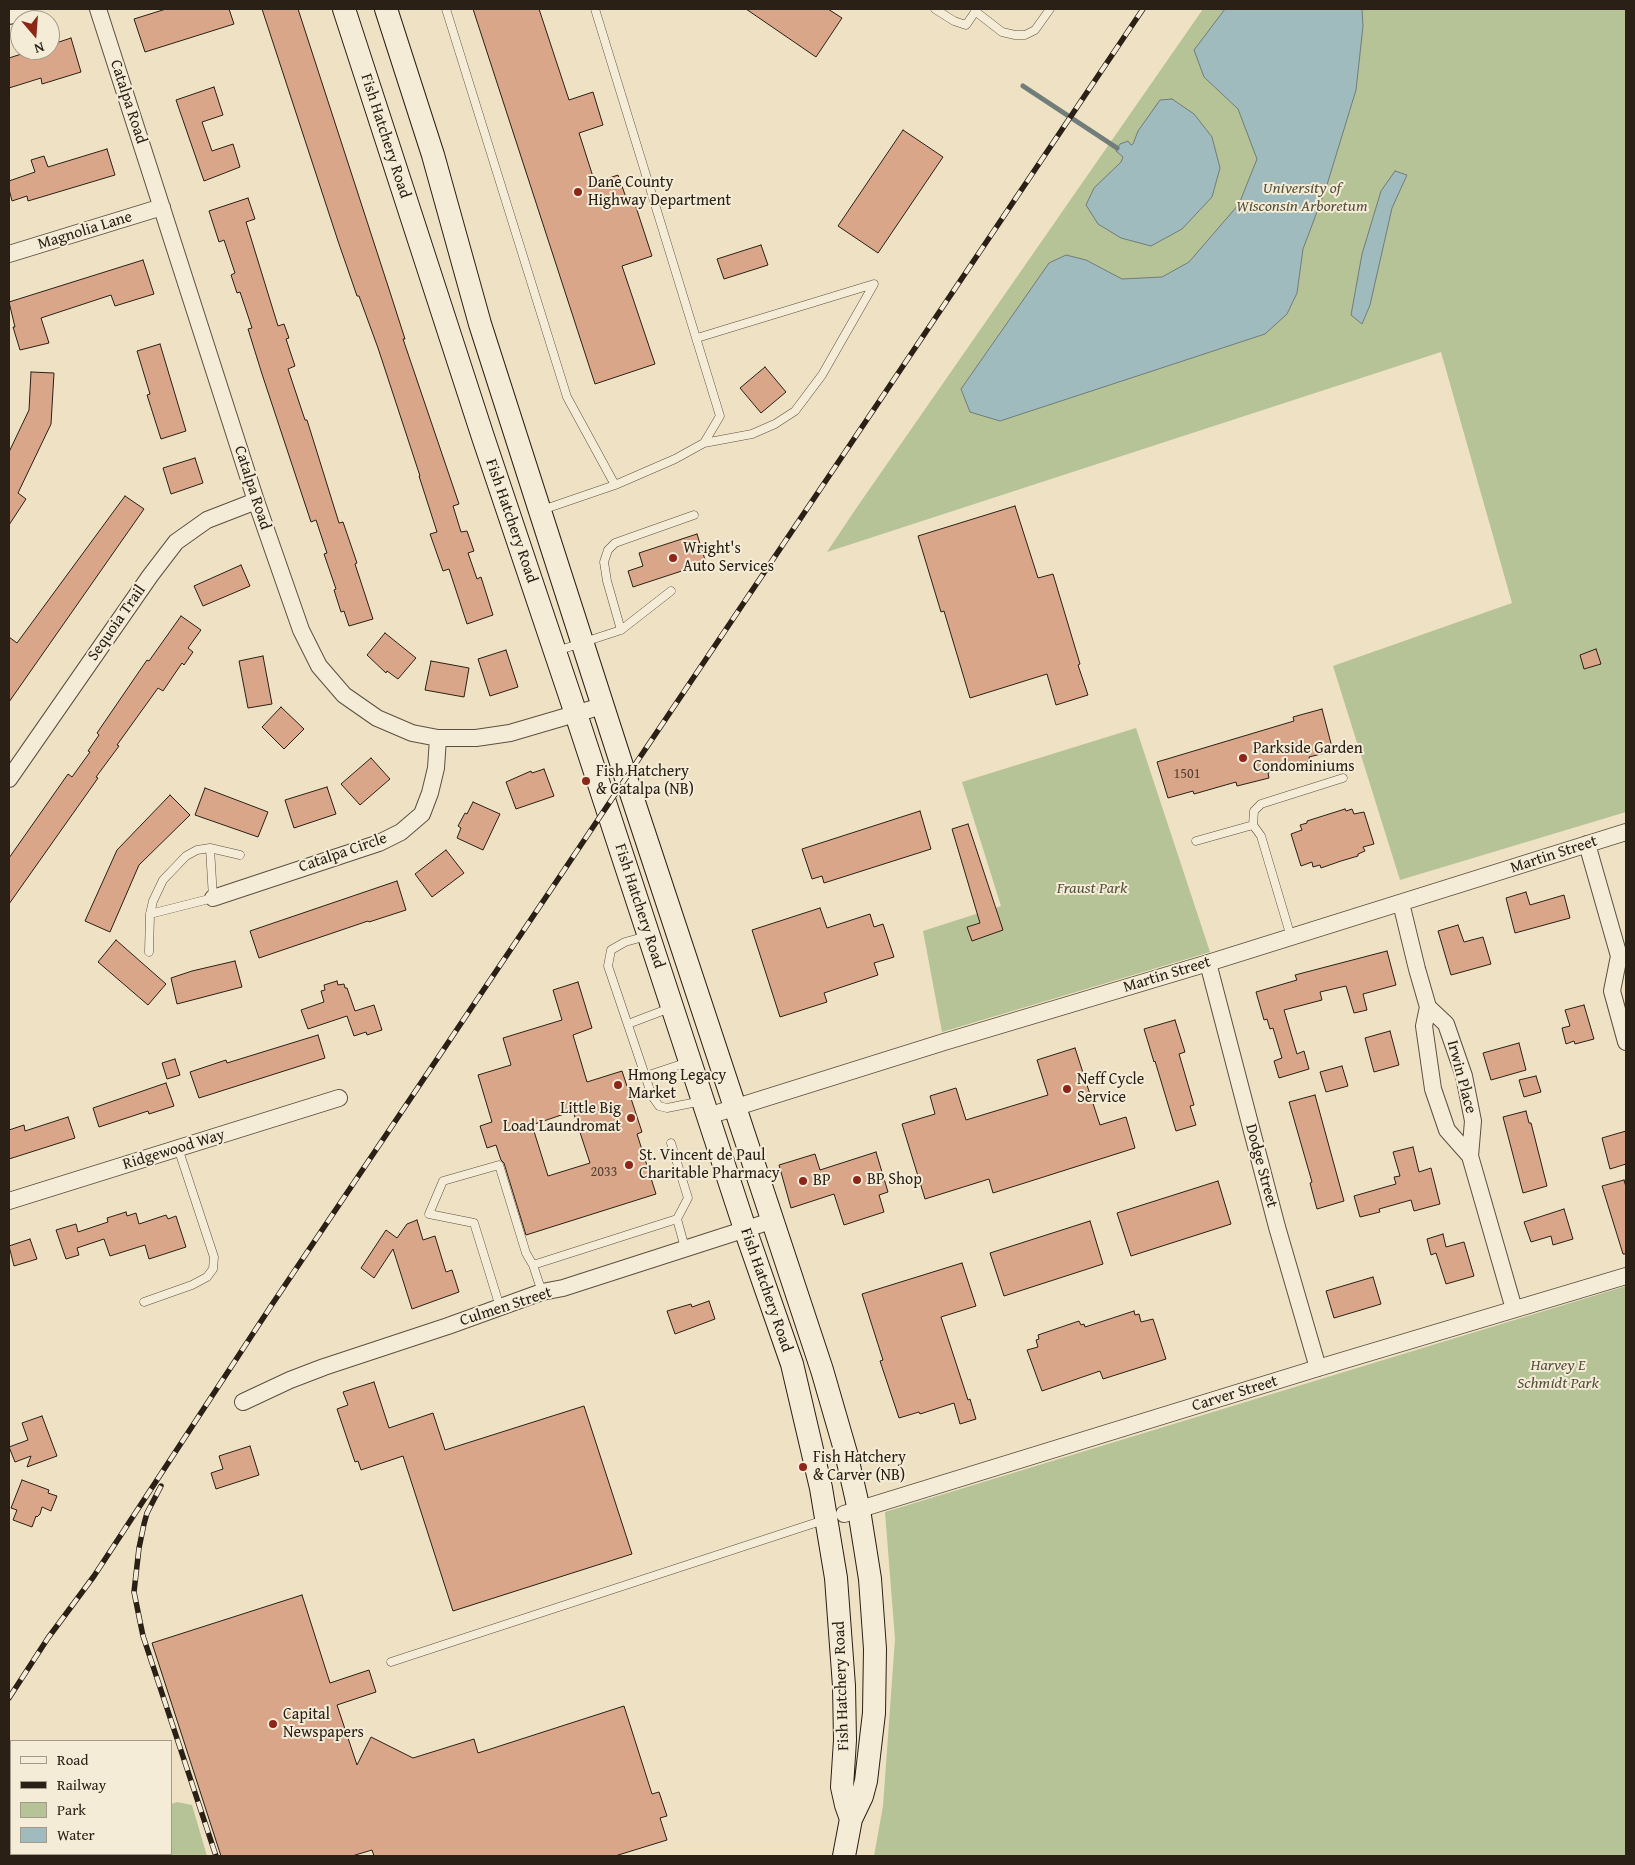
<!DOCTYPE html>
<html>
<head>
<meta charset="utf-8">
<style>
	body { margin:0 }
	#map { position:relative; width:1635px; height:1865px; overflow:hidden; background:#efe1c3; font-family:"Gentium Book Plus",serif }
	canvas { display:block }
	.frame { position:absolute; inset:0; border:10px solid #2b2016; pointer-events:none }
	.legend { position:absolute; left:10px; top:1740px; width:162px; height:115px; box-sizing:border-box; background:#f5ecd8; border:1px solid #a49a8a; margin:0; padding:6px 9px; list-style:none; font-size:15px; color:#2b2016 }
	.legend li { display:flex; align-items:center; gap:10px; height:25px }
	.legend b { width:25px; border:1px solid #a49a8a }
	.north { position:absolute; left:10px; top:10px; width:50px; height:50px; box-sizing:border-box; background:#f5ecd8; border:1px solid #a49a8a; border-radius:50%; rotate:162deg; font-size:14px; font-weight:700; line-height:20px; text-align:center; color:#2b2016 }
	.north::after { content:''; display:block; margin:auto; width:18px; height:22px; background:#8f2418; clip-path:polygon(50% 0,100% 100%,50% 72%,0 100%) }
</style>
</head>
<body>
<div id="map">
<canvas width="1635" height="1865"></canvas>
<div class="frame"></div>
<ul class="legend">
<li><b style="height:6px;background:#f5ecd8"></b>Road</li>
<li><b style="height:6px;background:#2b2016"></b>Railway</li>
<li><b style="height:14px;background:#b5c396"></b>Park</li>
<li><b style="height:14px;background:#9fbbbe"></b>Water</li>
</ul>
<div class="north">N</div>
</div>
<script>
const context = document.querySelector('canvas').getContext('2d');
context.lineJoin = 'round';
function fill(path, color) { context.fillStyle = color; context.fill(path, 'evenodd'); }
const toPath = rows => new Path2D(rows.map(r => 'M' + r).join(''));
function stroke(path, color, width, dash) { context.strokeStyle = color; context.lineWidth = width; context.lineCap = dash ? 'butt' : 'round'; context.setLineDash(dash || []); context.stroke(path); }
function drawText(font, color, halo, rows, align = 'center') {
  context.font = font + ' "Gentium Book Plus",serif'; context.lineWidth = 4; context.setLineDash([]); context.textBaseline = 'middle'; context.strokeStyle = halo; context.fillStyle = color; for (const [text, x, y, turn = 0] of rows) {
    context.save(); context.translate(x, y); context.rotate((+turn || 0) * Math.PI / 180); context.textAlign = isNaN(turn) ? turn : align; if (halo) context.strokeText(text, 0, 0); context.fillText(text, 0, 0); context.restore();
  }
}
fill(toPath([
	[1203,9,1626,9,1626,812,1400,880,1333,666,1512,603,1441,352,827,552,855,510],
	[1136,728,1210,952,942,1032,923,931,1001,906,962,782],
	[1626,1286,1626,1856,874,1856,883,1806,895,1639,885,1512],
	[177,1802,192,1805,207,1856,125,1856,125,1854,171,1854,171,1804]
]), '#b5c396');
const water = toPath([
	[1225,9,1362,9,1363,26,1356,90,1326,188,1303,249,1297,293,1287,314,1265,334,1000,421,970,412,961,389,1049,263,1066,255,1086,260,1122,279,1162,277,1189,262,1239,204,1257,159,1238,109,1204,77,1194,50,1225,9],
	[1172,99,1194,114,1212,137,1220,168,1212,197,1182,229,1151,246,1121,238,1098,224,1086,205,1094,188,1121,162,1123,157,1116,151,1120,144,1128,141,1131,145,1133,144,1138,131,1160,100,1172,99],
	[1395,171,1407,175,1392,208,1370,305,1362,324,1351,315,1362,254,1381,191,1395,171]
]);
fill(water, '#9fbbbe');
stroke(water, '#717d7b', 1);
stroke(toPath([
	[1023,86,1117,148]
]), '#717d7b', 5);
const building = toPath([
	[166,9,229,9,234,24,145,52,134,19,166,9],
	[262,9,298,9,388,286,405,339,403,339,459,504,453,506,461,532,467,531,474,551,468,553,477,579,481,577,493,615,467,624,449,569,443,571,430,534,437,532,419,476,420,476,378,348,359,296,357,296,338,241,262,9],
	[473,9,539,9,569,100,593,92,603,125,579,133,595,183,618,175,628,203,634,201,652,256,622,266,655,364,595,384,473,9],
	[746,9,828,9,842,18,816,57,746,9],
	[71,38,81,72,42,84,41,78,9,88,9,58,34,50,50,50,50,45,71,38],
	[214,87,223,115,202,122,212,151,233,144,240,167,204,181,176,100,214,87],
	[903,130,943,157,878,253,838,226,903,130],
	[107,149,115,175,28,201,27,196,12,201,9,189,9,181,35,172,31,160,44,156,48,167,107,149],
	[248,198,255,219,246,222,278,326,284,324,289,338,286,339,295,366,288,369,305,420,307,420,339,523,343,522,357,563,355,564,373,619,349,626,344,611,341,612,334,590,336,589,324,554,327,553,316,520,311,522,262,374,248,329,252,328,240,292,237,293,231,275,235,273,224,240,219,242,209,211,248,198],
	[761,245,768,265,724,279,717,259,761,245],
	[143,260,154,294,115,306,111,295,41,318,49,343,20,350,13,327,15,327,9,302,143,260],
	[160,344,186,431,161,439,147,395,150,394,137,351,160,344],
	[765,367,786,392,761,413,740,388,765,367],
	[31,372,54,373,51,424,18,493,26,499,9,525,9,452,29,410,31,372],
	[195,458,203,483,171,494,163,468,195,458],
	[125,496,144,509,9,702,9,637,17,643,125,496],
	[1015,506,1038,578,1053,574,1080,664,1078,665,1088,695,1056,705,1047,674,970,698,944,611,941,612,918,536,1015,506],
	[697,534,706,563,633,587,628,571,643,566,639,553,697,534],
	[241,565,250,586,203,606,194,586,241,565],
	[181,616,201,630,188,648,193,652,184,665,182,663,163,691,158,688,117,745,119,746,96,777,98,778,9,904,9,858,68,774,72,777,90,752,88,751,99,735,97,733,147,660,149,661,181,616],
	[385,633,416,658,398,679,387,671,386,673,367,655,385,633],
	[1596,649,1601,664,1584,669,1580,655,1596,649],
	[506,650,518,687,490,696,478,659,506,650],
	[263,656,272,704,248,708,239,661,263,656],
	[431,661,469,668,464,697,425,690,431,661],
	[281,707,304,729,284,749,262,727,281,707],
	[1322,709,1333,751,1309,757,1310,761,1268,773,1269,778,1237,786,1236,782,1194,794,1193,791,1168,798,1157,762,1294,721,1293,717,1322,709],
	[371,758,390,779,360,805,341,784,371,758],
	[544,769,554,796,516,809,506,782,531,771,532,773,544,769],
	[327,787,336,814,294,828,285,800,327,787],
	[205,788,268,812,258,837,195,815,205,788],
	[170,795,190,815,139,865,110,932,85,921,117,850,170,795],
	[473,802,500,814,483,850,457,838,461,828,458,826,465,813,467,814,473,802],
	[1345,809,1346,811,1352,809,1354,814,1364,812,1374,844,1363,847,1365,851,1358,854,1358,856,1341,861,1321,868,1320,865,1313,867,1312,862,1301,866,1291,834,1302,830,1300,825,1307,823,1307,821,1345,809],
	[920,811,931,849,824,883,822,876,812,879,802,849,920,811],
	[968,824,1003,930,972,941,967,927,980,923,952,829,968,824],
	[446,850,464,873,432,897,415,874,446,850],
	[397,881,406,910,369,922,368,921,259,958,250,931,397,881],
	[1526,892,1530,905,1564,895,1570,918,1515,933,1506,898,1526,892],
	[820,908,827,928,870,914,874,927,883,924,894,957,874,963,878,975,824,993,827,1002,780,1017,752,930,820,908],
	[1458,925,1464,942,1483,937,1491,964,1451,975,1438,931,1458,925],
	[116,940,166,984,148,1005,98,962,116,940],
	[1387,951,1396,985,1363,994,1367,1010,1354,1013,1346,986,1320,992,1322,1000,1284,1010,1297,1054,1304,1051,1309,1069,1279,1078,1274,1061,1282,1058,1273,1028,1270,1029,1267,1019,1264,1020,1256,992,1297,980,1295,975,1387,951],
	[235,961,242,987,177,1004,171,978,192,971,235,961],
	[337,981,338,985,344,984,345,988,347,988,355,1011,374,1005,382,1030,367,1035,366,1032,354,1036,347,1016,308,1029,301,1010,324,1002,321,991,325,990,324,985,337,981],
	[578,982,592,1028,573,1035,587,1082,622,1071,642,1132,637,1134,656,1194,526,1235,504,1163,501,1160,496,1145,487,1148,480,1126,492,1122,478,1075,511,1065,503,1038,562,1020,553,990,578,982],
	[573,1111,590,1163,548,1176,532,1125,573,1111],
	[1584,1005,1594,1039,1575,1044,1574,1041,1566,1044,1562,1028,1570,1026,1565,1010,1584,1005],
	[1175,1020,1185,1052,1179,1054,1194,1105,1190,1106,1196,1125,1176,1131,1155,1061,1154,1062,1144,1029,1175,1020],
	[1390,1031,1399,1065,1374,1072,1365,1038,1390,1031],
	[318,1035,325,1058,199,1098,190,1072,226,1060,227,1063,318,1035],
	[1519,1043,1526,1070,1491,1080,1483,1053,1519,1043],
	[1075,1048,1100,1125,1126,1117,1135,1148,993,1193,989,1179,925,1199,902,1124,935,1114,930,1096,956,1088,966,1120,1048,1095,1037,1060,1075,1048],
	[175,1059,180,1075,167,1079,162,1063,175,1059],
	[1342,1066,1348,1086,1326,1092,1320,1072,1342,1066],
	[1536,1076,1541,1092,1524,1097,1519,1080,1536,1076],
	[166,1083,174,1106,149,1114,148,1111,99,1127,93,1108,166,1083],
	[1315,1095,1344,1201,1317,1209,1310,1183,1312,1182,1289,1102,1315,1095],
	[1526,1111,1529,1123,1531,1123,1547,1186,1523,1193,1503,1117,1526,1111],
	[68,1117,75,1138,9,1159,9,1130,24,1125,25,1131,68,1117],
	[1626,1131,1626,1164,1610,1169,1602,1138,1626,1131],
	[1413,1147,1419,1172,1431,1168,1440,1204,1414,1211,1411,1200,1379,1209,1380,1212,1360,1217,1354,1196,1396,1184,1394,1177,1400,1176,1393,1152,1413,1147],
	[876,1152,888,1192,879,1195,884,1212,844,1225,834,1194,791,1208,779,1165,815,1154,820,1170,876,1152],
	[1624,1180,1626,1187,1626,1254,1623,1254,1602,1186,1624,1180],
	[1218,1181,1231,1224,1131,1256,1117,1213,1218,1181],
	[1564,1209,1573,1239,1553,1245,1551,1236,1531,1242,1524,1222,1564,1209],
	[126,1212,127,1216,136,1213,139,1224,166,1215,168,1219,176,1216,186,1247,149,1259,145,1245,110,1256,104,1239,77,1248,79,1255,66,1259,56,1230,76,1224,78,1232,108,1222,107,1218,126,1212],
	[417,1220,423,1240,435,1236,446,1272,452,1270,459,1292,412,1309,393,1249,374,1278,361,1268,386,1230,397,1238,407,1224,417,1220],
	[1090,1221,1103,1264,1004,1296,990,1253,1090,1221],
	[1443,1234,1446,1247,1464,1242,1474,1276,1446,1284,1436,1253,1431,1255,1427,1239,1443,1234],
	[30,1239,37,1259,14,1266,9,1246,30,1239],
	[962,1263,976,1306,941,1317,968,1400,970,1399,976,1419,960,1424,954,1403,920,1414,919,1412,899,1418,880,1361,883,1360,862,1294,962,1263],
	[1373,1277,1381,1304,1334,1318,1326,1291,1373,1277],
	[709,1301,715,1319,675,1334,667,1311,691,1304,692,1307,709,1301],
	[1134,1311,1135,1315,1139,1314,1141,1322,1153,1319,1166,1359,1103,1379,1100,1371,1042,1391,1027,1350,1038,1347,1036,1340,1039,1339,1038,1335,1079,1321,1081,1325,1084,1324,1085,1327,1134,1311],
	[374,1382,389,1428,433,1413,445,1450,584,1406,632,1554,453,1611,403,1456,361,1470,358,1461,355,1462,337,1409,348,1405,343,1392,374,1382],
	[42,1416,57,1456,27,1467,31,1456,15,1462,9,1447,28,1440,22,1423,42,1416],
	[250,1446,259,1475,216,1489,211,1473,223,1469,219,1456,250,1446],
	[22,1480,49,1490,48,1493,57,1496,51,1511,42,1507,40,1514,37,1517,36,1516,32,1527,13,1520,17,1510,11,1508,22,1480],
	[302,1595,330,1683,369,1670,376,1692,337,1705,357,1765,371,1737,413,1758,474,1739,478,1753,624,1706,652,1794,659,1792,667,1816,660,1818,667,1840,615,1856,374,1856,372,1850,352,1856,221,1856,152,1643,302,1595]
]);
fill(building, '#d9a68a');
stroke(building, '#2b2016', 1);
const lane = toPath([
	[446,9,567,397,615,485],
	[935,9,954,21,966,25,977,9],
	[975,11,1002,32,1015,35,1025,35,1035,30,1050,9],
	[697,338,874,284,822,375,795,411,775,424,752,434,704,443],
	[542,510,615,485,675,459,704,443,720,416,595,9],
	[621,630,671,591],
	[557,651,621,630,607,581,604,562,608,550,615,543,694,515],
	[1253,825,1254,811,1261,804,1343,778],
	[1196,841,1253,825,1261,836,1291,937],
	[210,848,240,855],
	[647,936,625,942,611,950,608,966,652,1096,659,1106,667,1108,702,1101],
	[149,952,150,914,153,901,163,880,186,856,197,850,210,848,213,898,150,914],
	[628,1024,670,1008],
	[646,1076,688,1062],
	[677,1219,685,1248],
	[533,1265,677,1219,688,1198,671,1143],
	[144,1302,192,1285,207,1277,213,1269,214,1257,178,1148],
	[500,1307,474,1223,429,1214,443,1181,499,1165,526,1253,533,1265,542,1292],
	[391,1662,824,1520]
]);
const street = toPath([
	[98,9,256,501,301,630,319,666,344,695,377,718,412,733,438,738,476,738,510,733,602,706],
	[9,254,162,207],
	[9,779,150,576,176,542,207,520,256,501],
	[1587,844,1619,956,1612,991,1626,1042],
	[213,898,379,843,401,832,422,814,430,793,436,768,438,738],
	[1401,903,1417,969,1428,1007,1424,1026,1433,1089,1447,1130,1470,1156],
	[1208,963,1277,1227,1318,1368],
	[1428,1007,1446,1024,1464,1076,1473,1121,1470,1156,1514,1309],
	[708,1116,944,1042,1208,963,1626,832],
	[9,1201,339,1098],
	[243,1402,290,1380,324,1367,448,1326,542,1292,563,1288,771,1221],
	[844,1514,1318,1368,1626,1276]
]);
const secondary = toPath([
	[344,9,483,437,576,714,745,1229,792,1364,821,1488,836,1578,844,1686,845,1740,842,1787,846,1805,851,1819],
	[386,9,433,155,480,324,540,511,626,778,822,1370,846,1453,859,1510,870,1579,875,1649,874,1713,866,1781,862,1796,851,1819,844,1856],
	[9,13,23,9]
]);
stroke(lane, '#5c5041', 9);
stroke(street, '#5c5041', 18);
stroke(secondary, '#2b2016', 24);
stroke(lane, '#f5ecd8', 8);
stroke(street, '#f5ecd8', 16);
stroke(secondary, '#f5ecd8', 22);
const rail = toPath([
	[161,1486,147,1513,144,1524,139,1548,134,1592,143,1636,216,1856],
	[9,1698,48,1638,94,1576,273,1303,1143,9]
]);
stroke(rail, '#2b2016', 5.5);
stroke(rail, '#f5ecd8', 4, [11]);
for (const [x, y, r, color] of [
	[578,192,5,"#8f2418"],
	[673,558,5,"#8f2418"],
	[1243,758,5,"#8f2418"],
	[586,781,5,"#8f2418"],
	[618,1085,5,"#8f2418"],
	[1067,1089,5,"#8f2418"],
	[631,1118,5,"#8f2418"],
	[629,1165,5,"#8f2418"],
	[857,1180,5,"#8f2418"],
	[803,1181,5,"#8f2418"],
	[803,1467,5,"#8f2418"],
	[273,1724,5,"#8f2418"]
]) { const dot = new Path2D(); dot.arc(x, y, r, 0, 2 * Math.PI); context.fillStyle = color; context.fill(dot); stroke(dot, '#f5ecd8', 2); }
drawText('14px', '#564233', null, [
	["1501",1187,774],
	["2033",604,1172]
]);
drawText('16px', '#2b2016', '#f5ecd8', [
	["Catalpa Road",128,102,72],
	["Fish Hatchery Road",385,136,72],
	["Magnolia Lane",85,231,-17],
	["Catalpa Road",252,488,72],
	["Fish Hatchery Road",511,521,71],
	["Sequoia Trail",117,623,-55],
	["Catalpa Circle",343,853,-19],
	["Martin Street",1554,855,-18],
	["Fish Hatchery Road",639,906,72],
	["Martin Street",1167,975,-17],
	["Irwin Place",1461,1077,75],
	["Ridgewood Way",174,1150,-17],
	["Dodge Street",1261,1166,75],
	["Fish Hatchery Road",766,1290,71],
	["Culmen Street",506,1307,-18],
	["Carver Street",1235,1394,-17],
	["Fish Hatchery Road",842,1686,-92]
]);
drawText('16px', '#2b2016', '#f5ecd8', [
	["Dane County",588,183],
	["Highway Department",588,201],
	["Wright's",683,549],
	["Auto Services",683,567],
	["Parkside Garden",1253,749],
	["Condominiums",1253,767],
	["Fish Hatchery",596,772],
	["& Catalpa (NB)",596,790],
	["Hmong Legacy",628,1076],
	["Market",628,1094],
	["Neff Cycle",1077,1080],
	["Service",1077,1098],
	["Little Big",621,1109,"right"],
	["Load Laundromat",621,1127,"right"],
	["St. Vincent de Paul",639,1156],
	["Charitable Pharmacy",639,1174],
	["BP Shop",867,1180],
	["BP",813,1181],
	["Fish Hatchery",813,1458],
	["& Carver (NB)",813,1476],
	["Capital",283,1715],
	["Newspapers",283,1733]
], 'left');
drawText('italic 16px', '#54513c', '#f5ecd8', [
	["University of",1302,189],
	["Wisconsin Arboretum",1302,207],
	["Fraust Park",1092,889],
	["Harvey E",1558,1366],
	["Schmidt Park",1558,1384]
]);
</script>
</body>
</html>
